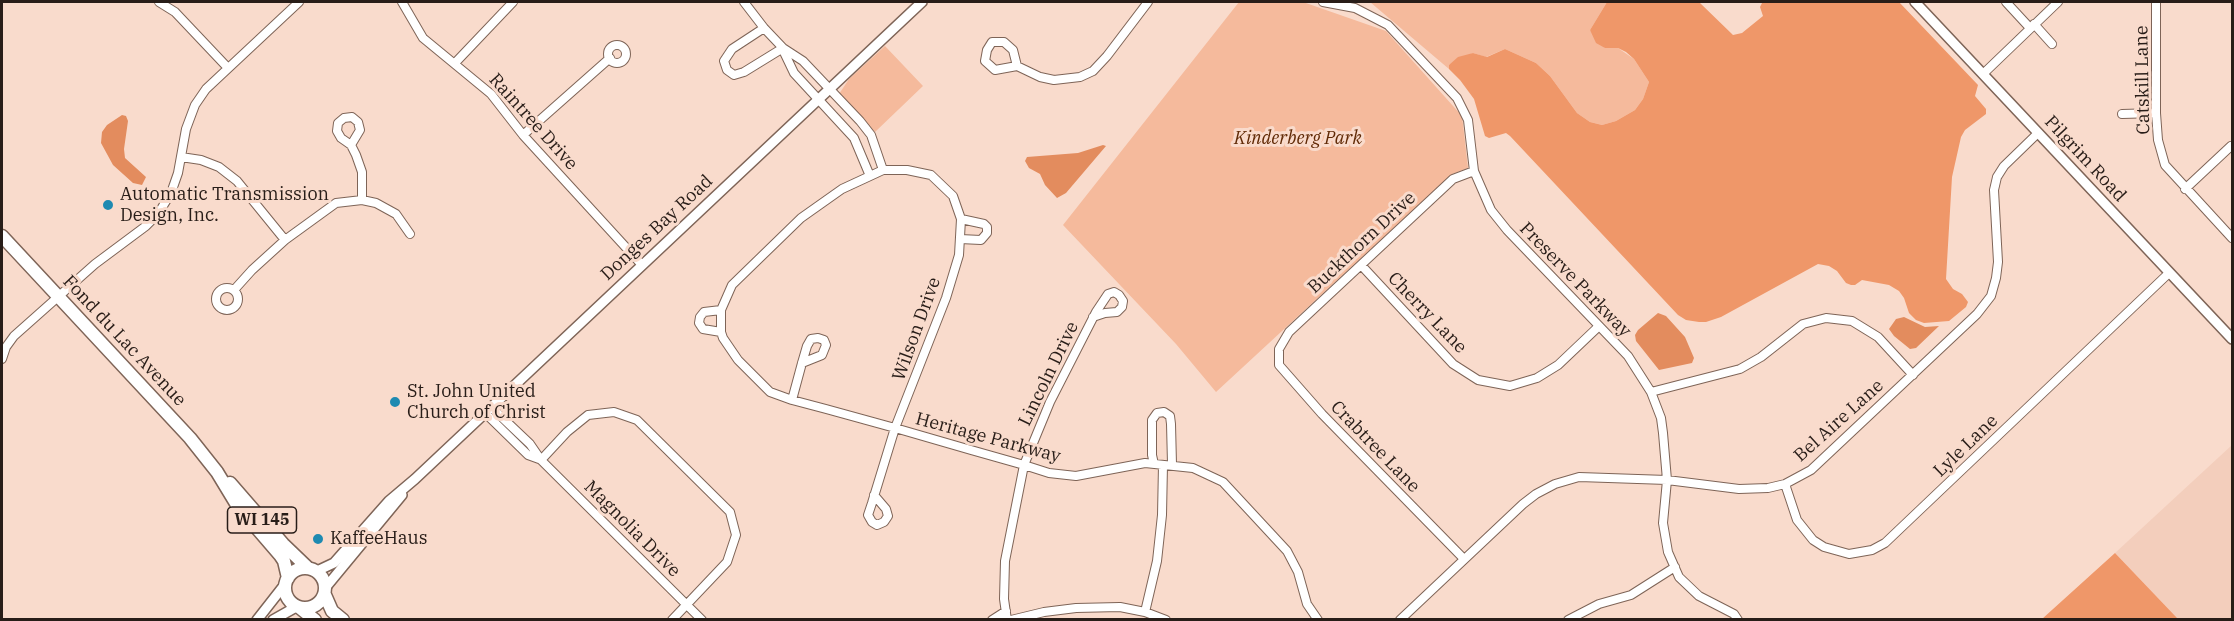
<!DOCTYPE html>
<html>
<head>
<meta charset="utf-8">
<style>
	body { margin:0 }
	#map { position:relative; width:2234px; height:621px; overflow:hidden; background:#f9dbcc; font-family:"IBM Plex Serif",serif }
	canvas { display:block }
	.frame { position:absolute; inset:0; border:3px solid #281d18; pointer-events:none }
</style>
</head>
<body>
<div id="map">
<canvas width="2234" height="621"></canvas>
<div class="frame"></div>
</div>
<script>
const context = document.querySelector('canvas').getContext('2d');
context.lineJoin = 'round';
function fill(path, color) { context.fillStyle = color; context.fill(path, 'evenodd'); }
const toPath = rows => new Path2D(rows.map(r => 'M' + r).join(''));
function stroke(path, color, width, dash) { context.strokeStyle = color; context.lineWidth = width; context.lineCap = dash ? 'butt' : 'round'; context.setLineDash(dash || []); context.stroke(path); }
function drawText(font, color, halo, rows, align = 'center') {
  context.font = font + ' "IBM Plex Serif",serif'; context.lineWidth = 6; context.setLineDash([]); context.textBaseline = 'middle'; context.strokeStyle = halo; context.fillStyle = color; for (const [text, x, y, turn = 0] of rows) {
    context.save(); context.translate(x, y); context.rotate((+turn || 0) * Math.PI / 180); context.textAlign = isNaN(turn) ? turn : align; if (halo) context.strokeText(text, 0, 0); context.fillText(text, 0, 0); context.restore();
  }
}
fill(toPath([
	[2232,445,2232,619,2178,619,2115,553]
]), '#f3cebc');
fill(toPath([
	[1239,2,1303,2,1386,31,1462,116,1468,168,1452,174,1216,392,1176,344,1063,225],
	[1370,2,1607,2,1590,30,1605,48,1618,48,1634,59,1649,82,1643,99,1635,110,1616,121,1602,125,1590,122,1577,113,1550,76,1536,63,1505,49,1486,57,1473,53,1449,65,1449,69],
	[885,46,923,86,875,132,839,94,849,79]
]), '#f5ba9c');
fill(toPath([
	[1607,2,1699,2,1733,35,1742,33,1763,16,1760,7,1762,3,1899,2,1978,85,1975,96,1986,109,1986,114,1965,130,1961,137,1952,177,1946,279,1953,289,1962,294,1968,302,1966,307,1949,321,1924,323,1916,320,1909,313,1904,298,1899,291,1889,285,1862,280,1855,285,1851,285,1846,283,1837,271,1829,266,1818,264,1721,317,1706,322,1699,322,1686,320,1678,315,1510,136,1506,133,1489,138,1485,136,1474,99,1460,80,1449,69,1449,65,1458,57,1473,53,1487,57,1505,49,1536,63,1550,76,1577,113,1590,122,1602,125,1616,121,1635,110,1643,99,1649,82,1634,59,1626,52,1618,48,1605,48,1596,43,1590,30],
	[2115,553,2178,619,2042,619]
]), '#ef9769');
fill(toPath([
	[122,115,126,116,128,121,124,149,125,158,146,177,142,185,133,183,113,165,101,143,102,132,107,125],
	[1103,145,1106,146,1066,193,1057,198,1045,185,1040,174,1029,168,1025,161,1027,157,1078,153],
	[1658,313,1666,316,1685,337,1694,358,1692,363,1659,370,1636,341,1635,335,1638,330],
	[1904,317,1925,327,1939,326,1916,348,1910,349,1894,336,1889,329,1896,319]
]), '#e38c5e');
const minor = toPath([
	[159,2,175,12,228,68],
	[402,2,423,38,491,94,523,135,642,265],
	[744,2,764,28,783,48,803,61,860,121,871,135,883,170],
	[1323,2,1355,8,1388,25,1457,98,1468,120,1474,171,1491,210,1507,230,1628,356,1651,392,1661,418,1663,433,1667,480,1663,523,1668,552,1679,577,1699,596,1734,614,1738,620],
	[2006,2,2030,28],
	[2156,2,2156,113,2158,140,2165,165,2232,238],
	[2034,24,2052,44],
	[764,28,732,49,724,61,727,70,734,75,744,72,783,48],
	'608 54a9 9 0 1 1 18 0a9 9 0 1 1-18 0Z',
	[783,50,794,73,854,138,870,176],
	[455,63,513,2],
	[1017,66,1013,50,1004,42,992,42,987,50,985,61,995,70,1017,66,1040,77,1054,80,1080,77,1093,71,1107,56,1148,2],
	[1983,74,2058,2],
	[2122,114,2156,113],
	[523,135,610,58],
	[351,145,360,130,358,122,352,117,344,118,338,123,337,131,341,138,351,145,356,155,362,172,362,200],
	[181,157,201,160,219,167,237,181,285,240],
	[2185,189,2231,146],
	[960,239,981,240,987,233,987,227,984,224,961,219],
	[1361,265,1453,364,1478,380,1510,386,1537,378,1558,365,1598,327],
	'216 299a11 11 0 1 1 22 0a11 11 0 1 1-22 0Z',
	[234,290,252,270,285,240,336,203,362,200,376,203,396,214,410,234],
	[721,310,704,312,700,317,699,323,703,329,721,332],
	[2,359,6,347,14,336,95,264,146,226,158,214,171,193,178,173,186,129,195,105,206,89,299,2],
	[1651,392,1740,369,1761,357,1803,324,1826,318,1852,321,1878,337,1913,375],
	[792,400,802,363,807,346,811,339,818,338,824,340,826,345,822,355,802,363],
	[491,407,530,444,541,460,702,620],
	[485,413,528,455,539,459],
	[541,460,567,432,588,415,614,412,637,420,730,512,736,535,727,562,672,620],
	[1154,464,1152,455,1152,420,1157,413,1164,412,1170,416,1171,424,1172,464],
	[1785,484,1797,520,1813,540,1824,547,1849,554,1872,550,1885,543,2169,273],
	[874,495,886,509,888,516,884,522,877,525,872,522,868,515,872,503,895,428,946,298,959,255,961,219,953,196,931,175,907,170,883,170,842,189,801,218,732,285,721,310,721,332,723,338,738,360,770,392,792,400,826,409,895,428,971,450,1024,465,1049,473,1076,476,1145,463,1193,468,1223,482,1287,551,1298,572,1307,604,1318,620],
	[1464,559,1322,414,1279,365,1279,349,1289,332,1453,179,1474,171],
	[1145,612,1157,561,1162,515,1163,465],
	[992,620,1006,611],
	[1007,620,1004,599,1005,561,1024,465,1050,402,1096,312,1108,294,1114,292,1119,295,1123,301,1122,307,1117,312,1105,313,1093,317],
	[1011,620,1044,612,1076,608,1120,607,1145,612,1166,620],
	[1400,620,1523,504,1536,494,1555,484,1579,477,1667,480,1739,489,1768,488,1785,484,1811,470,1977,314,1991,296,1996,278,1998,262,1994,190,1997,177,2004,166,2038,133],
	[1568,620,1599,604,1631,595,1675,567]
]);
const tertiary = toPath([
	[1915,2,2232,339],
	[317,571,334,563,389,501,415,479,922,2],
	[326,587,402,495],
	[257,620,286,583],
	[273,620,296,607]
]);
const primary = toPath([
	[2,236,190,438,217,472,237,505,280,555,284,561,288,578],
	[230,483,283,544,308,568],
	'285 588a20 20 0 1 1 40 0a20 20 0 1 1-40 0Z',
	[325,595,332,611,343,620],
	[300,608,315,620]
]);
stroke(minor, '#7e6457', 10);
stroke(tertiary, '#7e6457', 12);
stroke(primary, '#7e6457', 15);
stroke(minor, '#fff', 8);
stroke(tertiary, '#fff', 9);
stroke(primary, '#fff', 12);
for (const [x, y, r, color] of [
	[108,205,6,"#1e8ab1"],
	[395,402,6,"#1e8ab1"],
	[318,539,6,"#1e8ab1"]
]) { const dot = new Path2D(); dot.arc(x, y, r, 0, 2 * Math.PI); context.fillStyle = color; context.fill(dot); stroke(dot, '#f9dbcc', 2); }
for (const [x, y, w] of [
	[262,520,69]
]) { const box = new Path2D(); box.roundRect(x - w / 2, y - 13, w, 26, 4.5); context.fillStyle = '#f9dbcc'; context.fill(box); stroke(box, '#281d18', 1.5); }
drawText('bold 16px', '#281d18', null, [
	["WI 145",262,520]
]);
drawText('18px', '#281d18', '#f9dbcc', [
	["Catskill Lane",2143,80,-91],
	["Raintree Drive",533,122,48],
	["Pilgrim Road",2085,159,47],
	["Donges Bay Road",657,228,-43],
	["Buckthorn Drive",1362,243,-43],
	["Preserve Parkway",1575,280,46],
	["Cherry Lane",1427,313,46],
	["Wilson Drive",917,329,-70],
	["Fond du Lac Avenue",124,341,47],
	["Lincoln Drive",1049,374,-64],
	["Bel Aire Lane",1839,421,-42],
	["Heritage Parkway",988,438,15],
	["Lyle Lane",1966,446,-44],
	["Crabtree Lane",1375,447,46],
	["Magnolia Drive",632,529,45]
]);
drawText('italic 18px', '#612a06', '#f9dbcc', [
	["Kinderberg Park",1298,139]
]);
drawText('18px', '#281d18', '#f9dbcc', [
	["Automatic Transmission",120,195],
	["Design, Inc.",120,216],
	["St. John United",407,392],
	["Church of Christ",407,413],
	["KaffeeHaus",330,539]
], 'left');
</script>
</body>
</html>
